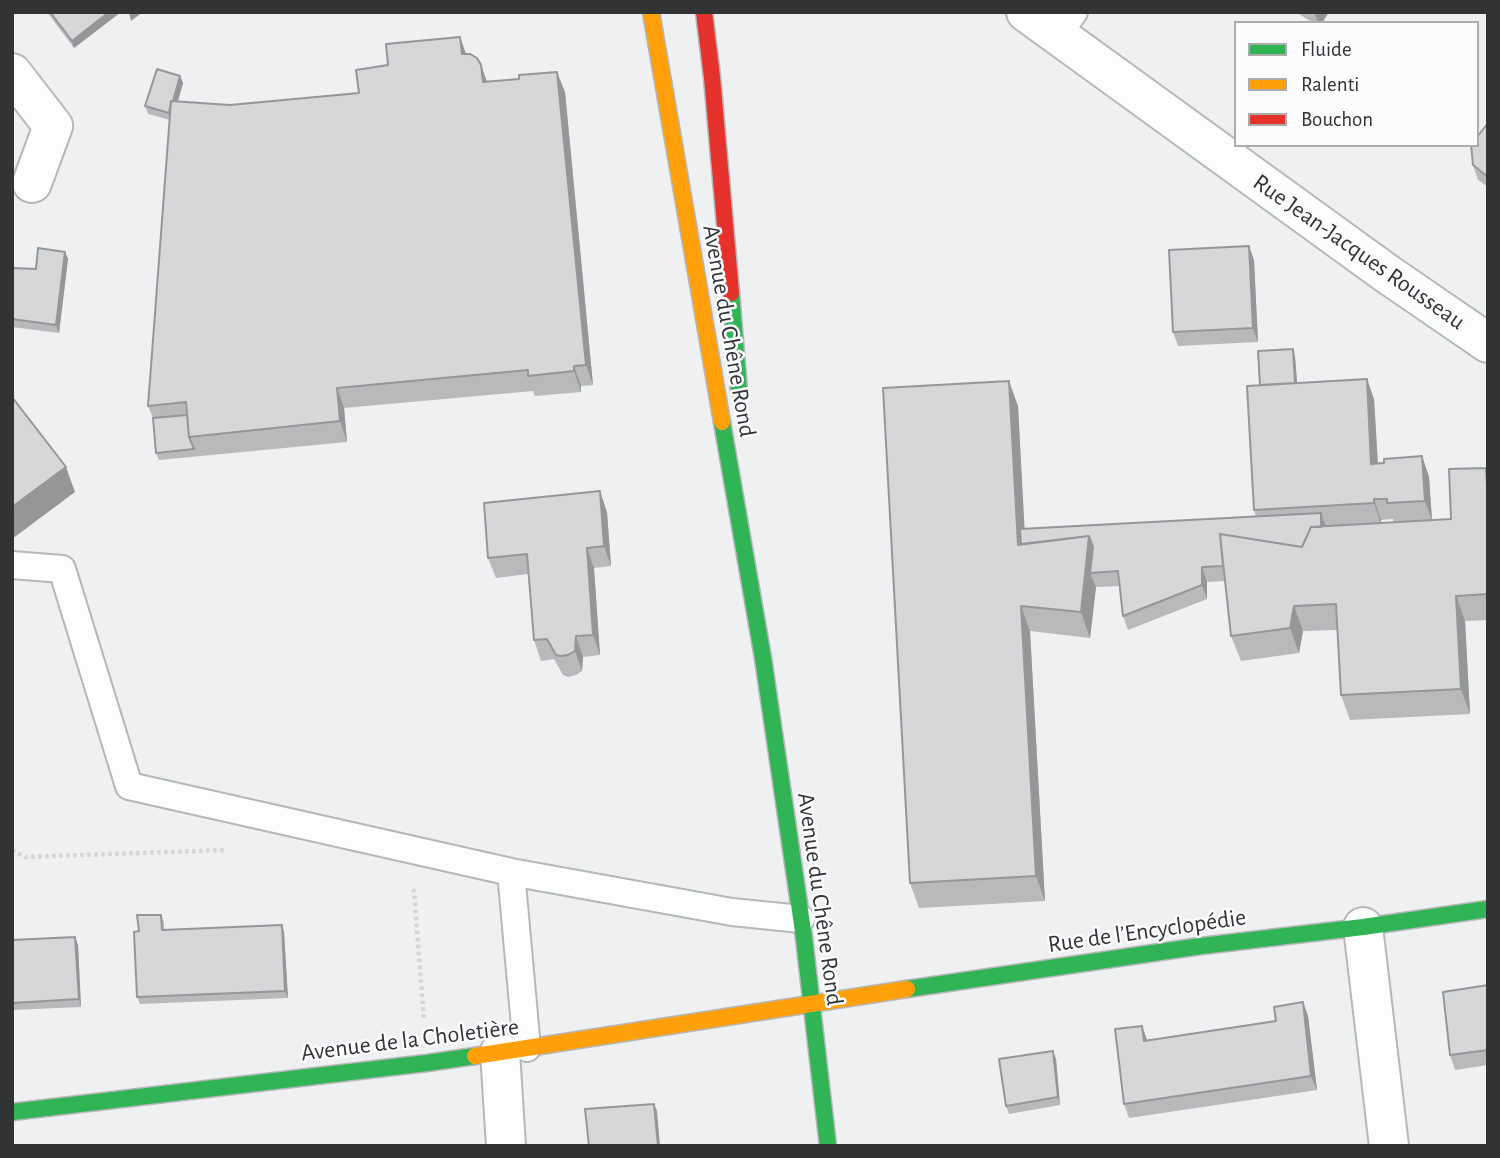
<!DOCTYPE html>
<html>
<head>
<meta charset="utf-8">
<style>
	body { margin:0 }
	#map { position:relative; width:1500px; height:1158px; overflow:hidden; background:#eef0f2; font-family:"Alegreya Sans",sans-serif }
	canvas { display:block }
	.frame { position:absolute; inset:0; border:14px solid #323335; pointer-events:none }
	.legend { position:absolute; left:1234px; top:21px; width:245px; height:126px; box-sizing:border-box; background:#fbfcfe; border:2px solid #abacae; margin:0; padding:9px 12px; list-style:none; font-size:21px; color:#323335 }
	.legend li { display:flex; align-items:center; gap:14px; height:35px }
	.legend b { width:35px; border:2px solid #abacae }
</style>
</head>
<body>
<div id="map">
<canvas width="1500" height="1158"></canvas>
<div class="frame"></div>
<ul class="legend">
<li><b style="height:9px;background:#30b455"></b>Fluide</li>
<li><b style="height:9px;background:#ff9f0a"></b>Ralenti</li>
<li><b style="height:9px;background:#e5322d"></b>Bouchon</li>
</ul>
</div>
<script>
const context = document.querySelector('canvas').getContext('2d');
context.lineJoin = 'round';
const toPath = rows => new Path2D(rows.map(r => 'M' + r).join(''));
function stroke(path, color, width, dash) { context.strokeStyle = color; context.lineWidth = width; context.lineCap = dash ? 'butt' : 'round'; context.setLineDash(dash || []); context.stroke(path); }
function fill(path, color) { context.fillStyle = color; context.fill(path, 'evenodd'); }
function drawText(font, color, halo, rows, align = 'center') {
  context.font = font + ' "Alegreya Sans",sans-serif'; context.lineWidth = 5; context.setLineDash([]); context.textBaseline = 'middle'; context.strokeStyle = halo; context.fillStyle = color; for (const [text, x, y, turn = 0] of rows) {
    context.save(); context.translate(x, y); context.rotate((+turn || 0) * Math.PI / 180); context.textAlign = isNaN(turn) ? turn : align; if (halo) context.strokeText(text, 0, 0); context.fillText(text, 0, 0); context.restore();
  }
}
const lane = toPath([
	[1057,36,1074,12],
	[12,565,62,569,129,786,511,872,732,912,801,919],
	[511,872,527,1048]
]);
const street = toPath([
	[1026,12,1386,273,1488,343],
	[12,73,53,126,32,183],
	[1363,927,1389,1146],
	[500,1052,506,1146]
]);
const fast = toPath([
	[731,293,739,391],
	[722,422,763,658,804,938,828,1146],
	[907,989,1201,946,1363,927,1488,909],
	[12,1112,427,1063,475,1056]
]);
const slow = toPath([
	[651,12,722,422],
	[475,1056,907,989]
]);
const jam = toPath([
	[704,12,712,77,731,293]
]);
stroke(lane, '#b5b7b9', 30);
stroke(street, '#b5b7b9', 42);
stroke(fast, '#b5b7b9', 19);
stroke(slow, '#b5b7b9', 19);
stroke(jam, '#b5b7b9', 19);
stroke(toPath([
	[12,850,25,857,226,850],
	[412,890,414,891,424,1020]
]), '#d5d6d6', 4.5, [3.5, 3.5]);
stroke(lane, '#fcfdfd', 26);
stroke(street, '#fcfdfd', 38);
stroke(fast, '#30b455', 16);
stroke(slow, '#ff9f0a', 16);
stroke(jam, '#e5322d', 16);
fill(toPath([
	[47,12,121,12,74,48],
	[1296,12,1329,12,1322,23,1313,23],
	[460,37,466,54,481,65,487,82,565,92,593,385,581,386,581,392,535,396,533,391,344,408,347,442,159,460,156,453,153,418,148,406,170,120,148,114,145,106,180,76,183,83,178,102,230,105,359,93,388,65],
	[1488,123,1488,187,1478,180,1473,165],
	[65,252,68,259,59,333,12,327,12,268,36,269],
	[1254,260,1258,342,1178,346,1173,332],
	[1293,349,1295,357,1297,383,1374,399,1378,463,1422,456,1429,477,1432,520,1451,519,1488,474,1488,620,1465,621,1470,714,1350,720,1341,695,1337,630,1303,631,1299,653,1241,661,1231,636,1225,581,1207,582,1207,599,1128,630,1123,616,1120,586,1096,587,1090,638,1030,631,1045,901,919,908,910,883,1018,406,1024,529,1256,516,1254,510,1260,385],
	[1393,519,1394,523,1381,523,1381,520],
	[607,512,611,566,594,568,600,655,583,657,582,671,576,675,568,677,563,675,554,659,541,661,534,640,528,574,496,578,488,558],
	[161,915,164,922,164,930,284,932,288,998,140,1004,137,997,139,931],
	[12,940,78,945,81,1007,12,1010],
	[1488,985,1488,1065,1455,1070,1450,1055],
	[1303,1002,1308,1016,1317,1090,1129,1118,1124,1104,1142,1026,1147,1040,1276,1021],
	[1056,1059,1060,1105,1009,1114,1006,1106]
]), '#b7b9bb');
fill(toPath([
	[109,12,121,12,74,48,72,41],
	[130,12,143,12,131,21,129,13],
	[1314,12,1329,12,1322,23,1318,23],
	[460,37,467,57,462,54],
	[481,65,488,85,483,82],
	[557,72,565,92,593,385,586,365],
	[180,76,183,83,172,121,169,113],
	[1249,246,1254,260,1258,342,1253,328],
	[65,252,68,259,59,333,56,325],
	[1293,349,1295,357,1298,393,1295,386],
	[574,366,581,386,581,392,574,371],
	[1367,379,1374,399,1379,484,1371,464],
	[1009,381,1018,406,1026,555,1018,545],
	[337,388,344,408,347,442,340,421],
	[1422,456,1429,477,1432,521,1425,501],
	[66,467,75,492,12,539,12,507],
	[1486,468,1488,474,1488,502],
	[600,491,607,512,611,566,604,546],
	[1374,499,1381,520,1381,524,1374,503],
	[1321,513,1326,527,1322,537],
	[1089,536,1098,561,1090,573,1096,587,1090,638,1081,612],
	[587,548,594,568,600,655,593,635],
	[1202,567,1207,582,1207,599,1202,585],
	[1456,596,1465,621,1470,714,1461,689],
	[1021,606,1030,631,1045,901,1036,876],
	[1294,606,1303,631,1299,653,1290,628],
	[576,636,583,657,582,671,575,651],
	[282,925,284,932,288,998,285,991],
	[75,937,78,945,81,1007,79,999],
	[1303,1002,1308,1016,1317,1090,1311,1076],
	[1142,1026,1147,1040,1144,1041],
	[1053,1051,1056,1059,1060,1105,1058,1097],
	[654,1104,657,1111,660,1146,658,1146]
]), '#959698');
const building = toPath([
	[50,12,109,12,72,41,50,12],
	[460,37,462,54,470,54,477,58,481,65,483,82,519,79,519,75,557,72,586,365,574,366,574,371,528,376,528,370,337,388,340,421,189,437,186,402,148,406,171,101,230,105,359,93,356,70,388,65,386,44,460,37],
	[157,69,180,76,173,101,171,101,169,113,145,106,157,69],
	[1488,123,1488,177,1473,165,1471,145,1477,145,1477,137,1488,123],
	[1249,246,1253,328,1173,332,1169,250,1249,246],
	[38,248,65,252,56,325,12,319,12,268,36,269,38,248],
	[1293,349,1295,383,1260,385,1258,351,1293,349],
	[1367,379,1371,464,1384,463,1384,459,1422,456,1425,501,1387,503,1387,499,1374,499,1374,503,1254,510,1247,386,1367,379],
	[1009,381,1018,545,1089,536,1081,612,1021,606,1036,876,910,883,883,388,1009,381],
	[12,397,66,467,12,507,12,397],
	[187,415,189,437,194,449,156,453,153,418,187,415],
	[1486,468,1488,502,1488,594,1456,596,1461,689,1341,695,1336,604,1294,606,1290,628,1231,636,1220,534,1302,547,1311,527,1451,519,1449,469,1486,468],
	[600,491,604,546,587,548,593,635,576,636,575,651,568,655,561,656,556,655,547,639,534,640,527,554,488,558,484,503,600,491],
	[1321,513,1321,527,1311,527,1302,547,1220,534,1223,566,1202,567,1202,585,1123,616,1118,571,1090,573,1093,547,1089,536,1021,544,1020,529,1321,513],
	[137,915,161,915,162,930,282,925,285,991,137,997,134,932,139,931,137,915],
	[75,937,79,999,12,1003,12,940,75,937],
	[1488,985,1488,1050,1450,1055,1443,992,1488,985],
	[1303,1002,1311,1076,1124,1104,1115,1029,1142,1026,1144,1041,1276,1021,1274,1007,1303,1002],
	[1053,1051,1058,1097,1006,1106,999,1059,1053,1051],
	[654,1104,658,1146,589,1146,585,1109,654,1104]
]);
fill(building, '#d5d7d9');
stroke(building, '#959698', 2);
drawText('24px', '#323335', '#fbfcfe', [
	["Rue Jean-Jacques Rousseau",1359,252,35],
	["Avenue du Chêne Rond",729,331,80],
	["Avenue du Chêne Rond",820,899,82],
	["Rue de l’Encyclopédie",1147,931,-8],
	["Avenue de la Choletière",410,1040,-7]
]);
</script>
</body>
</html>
